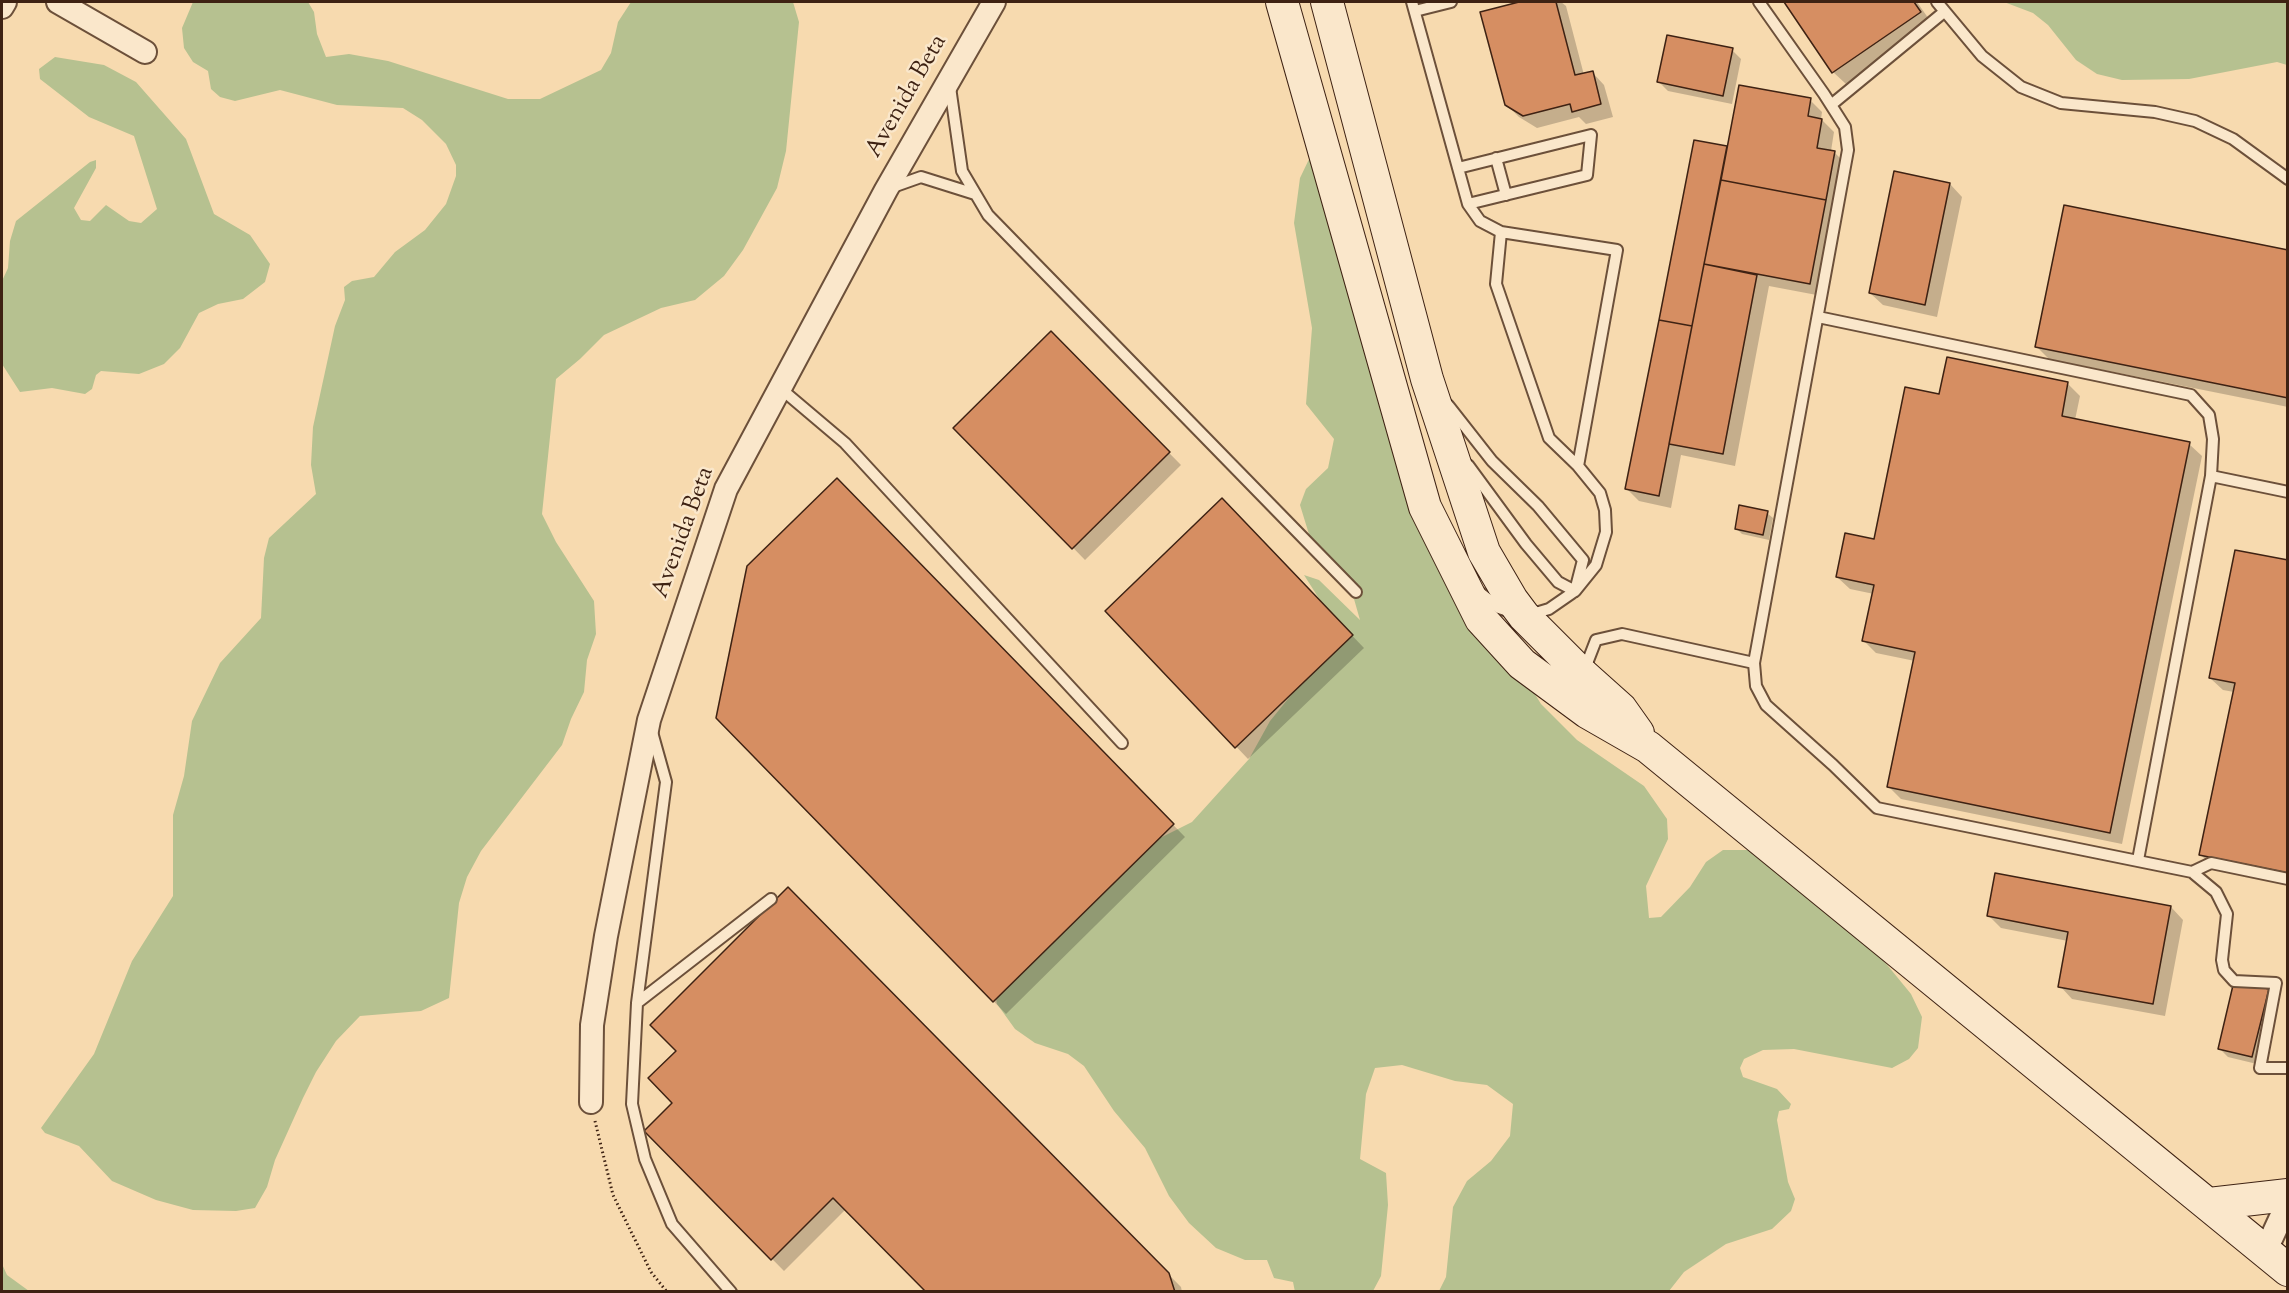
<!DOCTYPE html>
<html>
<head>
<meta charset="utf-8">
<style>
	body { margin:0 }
	#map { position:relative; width:2289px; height:1293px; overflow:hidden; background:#f7daaf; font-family:"Sorts Mill Goudy",serif }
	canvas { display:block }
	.frame { position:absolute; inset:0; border:3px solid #3e2213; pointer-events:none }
</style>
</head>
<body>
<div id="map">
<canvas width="2289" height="1293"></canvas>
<div class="frame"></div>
</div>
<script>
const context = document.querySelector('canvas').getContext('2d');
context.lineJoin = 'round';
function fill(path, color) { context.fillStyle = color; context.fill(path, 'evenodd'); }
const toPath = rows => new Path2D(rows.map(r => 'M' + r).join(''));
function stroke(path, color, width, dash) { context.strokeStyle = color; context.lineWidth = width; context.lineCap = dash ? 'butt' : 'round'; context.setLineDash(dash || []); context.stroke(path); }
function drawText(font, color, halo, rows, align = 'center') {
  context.font = font + ' "Sorts Mill Goudy",serif'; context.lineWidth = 5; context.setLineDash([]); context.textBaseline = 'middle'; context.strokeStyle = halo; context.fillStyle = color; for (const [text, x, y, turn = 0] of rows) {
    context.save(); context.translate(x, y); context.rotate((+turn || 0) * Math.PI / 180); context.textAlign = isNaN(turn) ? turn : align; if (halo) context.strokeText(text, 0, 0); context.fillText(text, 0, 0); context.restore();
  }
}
fill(toPath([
	[193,2,308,2,314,12,317,34,326,57,349,54,388,61,508,99,540,99,601,70,611,53,618,22,631,2,793,2,799,22,786,151,777,188,743,250,724,276,695,300,661,308,604,335,580,359,556,379,542,514,556,542,594,601,596,634,587,660,584,692,571,719,562,745,481,851,467,877,459,903,449,998,421,1011,360,1016,336,1041,316,1072,303,1098,275,1160,267,1187,255,1208,236,1211,193,1210,156,1200,112,1181,79,1146,45,1133,41,1128,94,1054,132,961,173,896,173,815,184,776,192,721,220,663,261,618,264,558,269,538,316,494,311,465,313,427,335,326,345,300,344,287,352,281,374,277,395,252,425,230,446,204,456,176,456,165,446,144,422,120,403,108,337,105,280,90,235,101,220,97,211,89,208,71,193,62,184,48,182,28],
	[2004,2,2287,2,2287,65,2277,62,2189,79,2122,80,2097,74,2076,60,2048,25,2033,13],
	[55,57,104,65,136,82,186,139,214,214,250,235,270,264,265,282,243,299,218,304,199,313,180,348,164,364,139,374,101,371,96,375,92,389,85,394,52,388,20,392,2,364,2,281,8,268,10,241,16,221,90,162,96,160,96,168,74,208,81,220,90,221,106,205,129,221,141,223,157,209,134,136,89,117,40,79,39,69],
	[1324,128,1431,525,1541,704,1577,740,1644,786,1667,819,1668,839,1646,886,1649,918,1661,917,1690,887,1706,862,1723,850,1755,850,1870,944,1911,994,1922,1017,1918,1048,1909,1059,1892,1068,1794,1049,1763,1050,1744,1059,1740,1068,1743,1077,1777,1089,1791,1104,1789,1109,1779,1111,1777,1120,1788,1182,1795,1199,1791,1211,1772,1229,1726,1244,1684,1272,1669,1291,1439,1291,1446,1277,1453,1207,1467,1181,1491,1161,1510,1136,1513,1104,1487,1085,1455,1081,1402,1065,1375,1068,1366,1094,1360,1159,1386,1173,1388,1205,1381,1276,1373,1291,1295,1292,1293,1282,1274,1278,1267,1260,1245,1260,1216,1248,1189,1223,1169,1196,1145,1148,1114,1111,1084,1066,1068,1054,1035,1043,1015,1029,997,1004,993,983,1130,853,1192,822,1249,759,1270,721,1323,656,1332,619,1304,575,1319,580,1360,620,1354,599,1312,544,1300,505,1306,489,1328,468,1334,439,1306,404,1312,328,1294,223,1300,178],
	[2,1264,7,1275,29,1291,2,1291]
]), '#b6c190');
fill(toPath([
	[1525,2,1561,2,1566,6,1584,75,1592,72,1604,85,1613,117,1586,124,1579,117,1537,128,1519,117,1506,104,1482,13],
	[1786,2,1917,2,1933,25,1846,84,1833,72],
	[1732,50,1741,59,1732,104,1668,91,1659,82],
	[1810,100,1822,112,1821,119,1834,132,1831,151,1834,152,1847,165,1822,296,1769,286,1735,466,1681,455,1671,508,1639,501,1627,489,1695,142,1729,148],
	[1950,184,1962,197,1937,317,1883,305,1870,293],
	[2288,251,2288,407,2049,359,2037,347],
	[1051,333,1181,465,1085,560,956,428],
	[1948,359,2068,384,2080,396,2075,420,2189,444,2202,456,2122,844,1901,799,1889,787,1915,661,1876,653,1864,641,1874,594,1850,589,1837,577,1875,540,1940,396],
	[837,480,1185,837,1006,1014,717,717],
	[1234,512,1364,648,1248,759,1107,611],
	[1767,513,1773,518,1769,540,1742,534,1736,528],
	[2288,562,2288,882,2213,867,2201,855,2234,692,2223,690,2210,678],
	[788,890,1181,1287,1182,1292,928,1292,846,1209,784,1271,646,1131,674,1103,678,1051],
	[2171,907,2183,920,2165,1016,2072,999,2060,986,2068,941,2001,928,1989,916],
	[2268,991,2277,1000,2261,1065,2228,1057,2219,1048]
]), '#0003');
const building = toPath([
	[1519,2,1556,2,1575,75,1593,71,1601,104,1572,112,1570,104,1523,116,1505,105,1480,12,1519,2],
	[1784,2,1914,2,1921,12,1832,73,1784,2],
	[1667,35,1733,48,1723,96,1657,82,1667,35],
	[1739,85,1811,98,1808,116,1822,119,1817,148,1835,151,1826,200,1721,180,1739,85],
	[1694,140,1727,146,1692,326,1659,320,1694,140],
	[1894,171,1950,183,1925,305,1869,293,1894,171],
	[1721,180,1826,200,1810,284,1704,264,1721,180],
	[2064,205,2288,250,2288,398,2035,347,2064,205],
	[1704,264,1757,275,1723,454,1669,444,1704,264],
	[1659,320,1692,326,1659,496,1625,489,1659,320],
	[1051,331,1170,452,1072,549,953,428,1051,331],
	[1947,357,2068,382,2062,416,2190,442,2110,833,1887,787,1915,652,1862,641,1874,585,1836,577,1845,533,1874,539,1905,387,1939,394,1947,357],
	[837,478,1174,824,993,1002,716,718,747,566,837,478],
	[1222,498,1353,635,1235,748,1105,611,1222,498],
	[1739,505,1768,511,1763,535,1735,529,1739,505],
	[2235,550,2288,560,2288,873,2199,855,2235,683,2209,678,2235,550],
	[1995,873,2171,906,2153,1004,2058,987,2068,932,1987,916,1995,873],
	[788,887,1169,1273,1175,1292,926,1292,833,1198,771,1260,644,1131,672,1103,648,1078,676,1051,650,1025,788,887],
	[2234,981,2269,989,2252,1057,2218,1049,2234,981]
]);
fill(building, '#d68e62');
stroke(building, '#3e2213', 1.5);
const service = toPath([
	[1412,2,1468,204,1480,221,1501,232,1617,250,1578,466],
	[1759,2,1824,94,1845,127,1848,150,1754,663,1756,686,1766,705,1833,765,1877,808,2192,872,2216,892,2227,914,2222,960,2224,970,2234,981,2276,983,2260,1068,2288,1068],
	[1937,2,1982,56,2021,87,2061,103,2155,112,2195,121,2233,139,2288,179],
	[1415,11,1451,2],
	[950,87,962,171,988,215,1356,592],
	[1831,105,1944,12],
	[1496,158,1506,195],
	[1458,168,1591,135,1587,175,1468,204],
	[890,188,921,177,975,194],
	[1818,317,2191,395,2209,415,2213,439,2211,476,2138,860],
	[780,388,845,443,1122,743],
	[1448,405,1492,461,1538,506,1583,560,1575,591,1549,609,1529,615],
	[1468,465,1526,544,1558,582,1575,591,1596,565,1606,532,1605,510,1600,493,1578,466,1549,438,1496,284,1501,232],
	[2211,476,2288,492],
	[1479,592,1499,608,1511,612],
	[1584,671,1596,640,1622,634,1754,663],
	[652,732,666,782,637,1003,632,1104,645,1159,672,1224,731,1292],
	[2192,872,2211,863,2288,879],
	[637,1003,771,899]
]);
const minor = toPath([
	[58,2,145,52],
	[2,7,5,2],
	[591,1102,592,1025,606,936,649,720,726,489,886,190,994,2],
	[2265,1252,2288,1202]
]);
const secondary = toPath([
	[1282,2,1425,507,1481,619,1522,664,1587,712,1648,747,2288,1270],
	[1327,2,1427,379,1484,552,1512,600,1524,616,1583,675,1621,709,1638,733],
	[2209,1204,2288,1195]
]);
stroke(service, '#6c503a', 14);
stroke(minor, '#6c503a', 26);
stroke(secondary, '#3e2213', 34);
stroke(toPath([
	[595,1121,613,1195,651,1272,667,1292]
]), '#3e2213', 3, [1.5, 3]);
stroke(service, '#fae7cb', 10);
stroke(minor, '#fae7cb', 22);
stroke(secondary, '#fae7cb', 32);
drawText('24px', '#3e2213', '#fae7cb', [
	["Avenida Beta",908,97,-60],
	["Avenida Beta",685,533,-70]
]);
</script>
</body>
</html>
